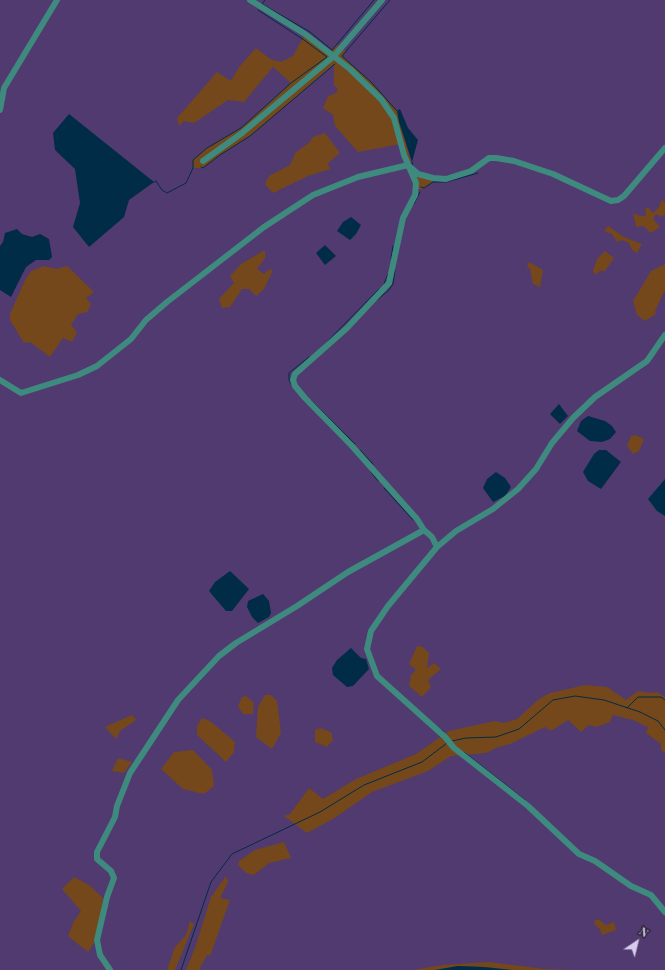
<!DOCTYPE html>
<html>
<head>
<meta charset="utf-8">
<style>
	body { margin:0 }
	#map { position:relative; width:665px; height:970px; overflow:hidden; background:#513a6f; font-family:"Playfair Display",serif }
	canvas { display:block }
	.north { position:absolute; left:617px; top:922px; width:40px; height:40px; -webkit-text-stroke:3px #322840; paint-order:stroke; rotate:35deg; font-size:11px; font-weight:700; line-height:16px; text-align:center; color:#d8ccec }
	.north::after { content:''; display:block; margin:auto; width:14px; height:18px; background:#d8ccec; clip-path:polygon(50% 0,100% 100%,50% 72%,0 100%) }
</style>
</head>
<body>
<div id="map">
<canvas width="665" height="970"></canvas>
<div class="north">N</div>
</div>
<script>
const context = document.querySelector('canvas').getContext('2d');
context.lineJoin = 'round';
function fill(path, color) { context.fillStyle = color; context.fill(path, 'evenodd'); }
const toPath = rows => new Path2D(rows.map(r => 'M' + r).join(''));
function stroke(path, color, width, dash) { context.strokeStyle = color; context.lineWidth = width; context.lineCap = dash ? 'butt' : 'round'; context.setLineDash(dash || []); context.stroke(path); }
fill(toPath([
	[305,34,329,53,337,45,346,51,342,56,371,82,397,111,411,162,408,165,418,174,433,178,433,182,422,189,416,189,416,183,408,165,401,144,358,152,335,126,333,115,323,108,328,96,336,93,338,88,334,86,334,64,250,136,220,155,203,168,193,168,193,160,207,148,241,128,291,83,273,67,244,102,228,100,194,123,184,121,179,126,177,118,185,109,217,72,231,81,239,67,256,48,270,59,281,62,293,56],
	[325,133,340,153,328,163,330,169,308,176,273,193,265,184,269,176,290,165,296,152,309,143,313,137],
	[662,199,665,203,665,214,662,217,656,214,653,219,660,227,651,233,643,226,636,227,633,213,640,216,646,216,645,209,648,207,653,213,659,207],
	[608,226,624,237,642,244,637,253,632,250,629,243,622,240,617,242,612,234,604,231],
	[265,250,265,258,257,269,264,274,270,269,273,270,264,289,256,296,249,289,242,289,230,307,222,308,219,299,234,283,230,276,241,264],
	[605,251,614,258,605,271,600,271,595,275,593,271,597,259],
	[529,262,543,270,540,287,533,284,530,269,527,266],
	[665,264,665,290,655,311,656,314,645,321,637,315,633,301,651,271],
	[44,266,57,269,67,266,94,292,86,298,91,304,87,312,78,314,71,325,77,332,72,342,63,338,50,357,30,342,24,343,10,320,10,314,25,280,31,271],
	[635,435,644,439,639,451,633,454,627,446,631,436],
	[417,646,423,647,429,653,427,668,434,663,441,669,428,680,431,687,422,697,409,686,411,675,416,670,409,664],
	[585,685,607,687,626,700,638,691,650,693,657,692,665,697,665,753,661,750,661,744,646,733,648,727,633,720,613,715,610,722,597,727,589,725,581,732,568,720,551,731,545,727,510,744,498,747,486,753,451,756,428,771,372,792,333,819,307,833,284,816,290,814,309,788,323,799,356,779,416,754,449,731,495,721,503,723,517,719,539,699,550,693],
	[265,695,271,695,277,701,281,733,272,749,256,737,258,707],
	[246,696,254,703,253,714,243,714,238,706,242,697],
	[132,715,136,720,120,731,116,739,105,727],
	[202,718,210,721,235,742,234,752,226,762,197,735,197,726],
	[320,728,331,732,333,740,327,747,315,742,315,730],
	[193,750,212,770,214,786,204,794,183,789,161,769,174,752],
	[118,758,132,762,124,773,112,771],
	[284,842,291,858,269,863,254,875,246,873,238,865,239,861,255,850],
	[226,876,228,882,220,898,230,900,210,956,207,955,199,970,186,970,195,948,211,897],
	[74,877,89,885,103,898,100,919,94,943,88,952,68,936,74,921,81,911,62,889],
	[598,919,606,925,614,922,616,930,602,935,600,929,595,925,594,921],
	[190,921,194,924,175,970,167,970,175,947,186,935],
	[488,962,545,969,571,970,512,970,484,967,458,966,435,970,413,970,443,965]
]), '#74481b');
fill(toPath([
	[400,109,408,128,418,140,412,162,399,122,397,111],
	[69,114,154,182,129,200,124,217,89,247,73,227,80,203,75,169,55,150,53,133],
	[351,217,361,225,356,234,350,240,337,231,343,222],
	[17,229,22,234,32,237,40,234,49,239,52,257,49,260,36,260,26,267,11,297,0,290,0,246,3,242,5,233],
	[325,245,336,256,325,265,316,253],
	[559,404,568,416,560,424,550,414],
	[588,416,605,421,612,426,616,432,610,439,602,442,590,441,577,431,581,421],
	[599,450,606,450,621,462,601,489,588,481,583,472,594,454],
	[496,472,505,478,511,487,505,496,493,502,483,488,487,479],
	[665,479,665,516,657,511,648,499],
	[230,571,249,589,232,611,226,611,209,591,215,582],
	[263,594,269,601,271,613,269,617,258,623,252,617,247,607,248,601],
	[351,648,361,658,366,659,369,669,353,686,347,687,333,675,332,668,337,660],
	[458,966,484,967,512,970,435,970]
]), '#012c47');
stroke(toPath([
	[265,0,262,4,310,32,332,50,374,0],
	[390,0,342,56,371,82,397,111],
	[412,162,413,167],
	[201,167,203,168,220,155,250,136,335,64],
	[154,182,156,181,162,190,167,193,186,183,193,168,193,160,207,148,241,128,291,83,327,57,304,40,258,10],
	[421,187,424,188,433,182,446,182,478,173],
	[414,204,420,192],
	[391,259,393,246],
	[384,284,388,274],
	[377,300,389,290,393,284,395,270],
	[324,345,379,289],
	[291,384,289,380,289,373,309,357],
	[312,401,355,444],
	[360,450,373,464],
	[371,472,378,481],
	[384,488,413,520],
	[627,708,638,697,661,697,665,700],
	[440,729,444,732],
	[452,741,466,738,496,737,519,729,553,700,575,696,604,700,640,712,658,721,665,730],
	[464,752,525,800],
	[181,970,211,882,232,854,320,812,364,785,422,762,447,743]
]), '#012c47', 1);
stroke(toPath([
	[250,0,305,34,350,69,381,99,394,118,404,155,416,183,415,195,403,218,389,283,347,328,295,374,293,380,295,386,305,398,351,445,417,519,424,530],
	[0,110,4,88,57,0],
	[203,161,242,133,334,56,382,0],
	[0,380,21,393,78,375,97,366,131,339,146,320,167,302,264,227,313,195,358,177,408,165,418,174,433,178,446,179,471,171,489,158,496,158,514,161,553,174,611,201,618,200,624,196,665,148],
	[437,547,388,606,371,631,367,649,377,676,445,737,454,748,528,806,579,854,595,861,631,886,651,895,665,912],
	[110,970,100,955,97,940,107,897,114,878,111,871,97,859,97,852,115,817,117,806,130,773,178,700,219,656,236,643,297,606,348,572,424,530,432,537,437,547,456,531,493,509,518,489,536,469,552,443,573,418,595,397,647,361,665,335]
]), '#3e8a7f', 6);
</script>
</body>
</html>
